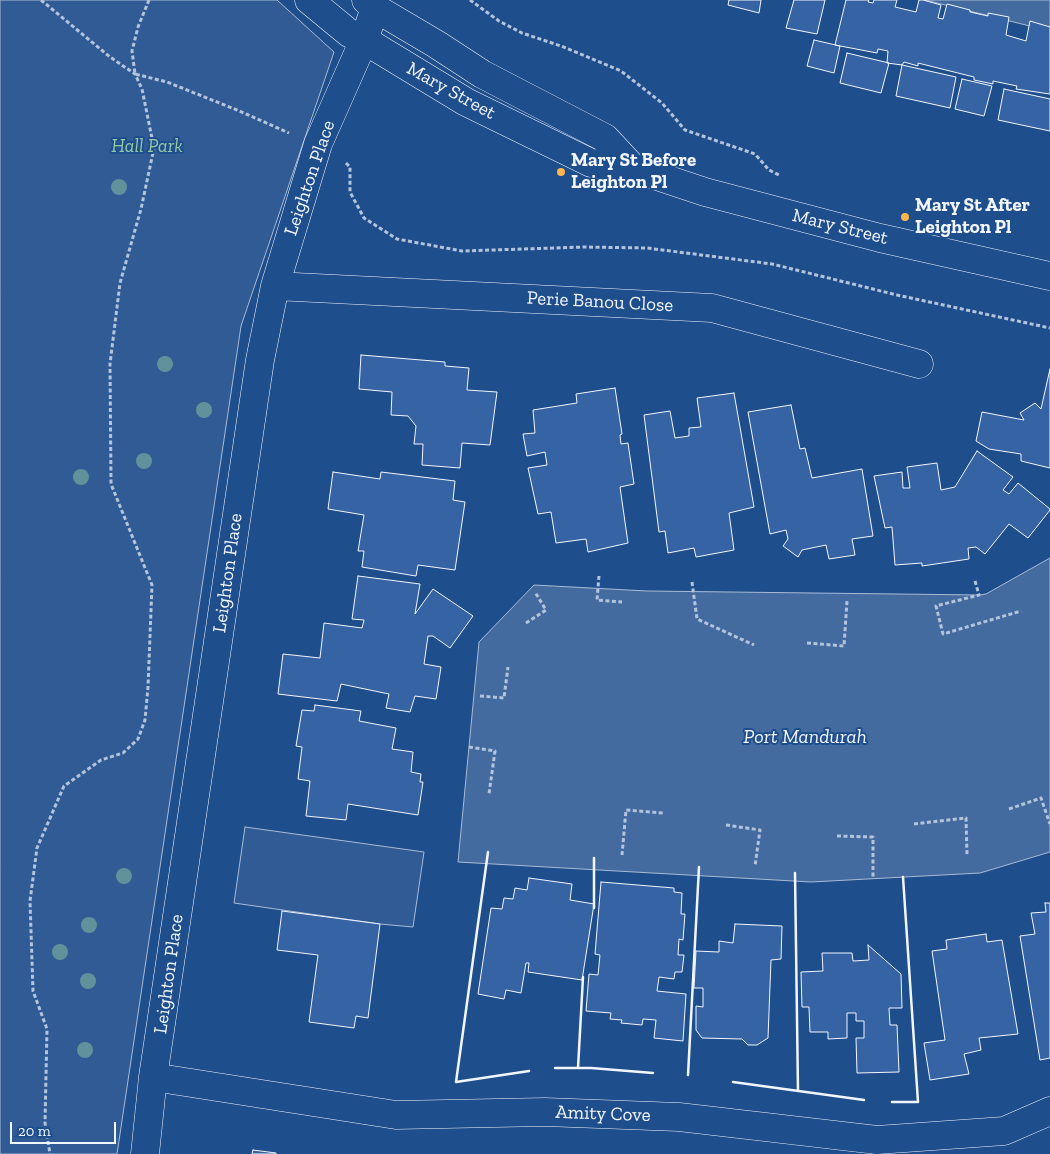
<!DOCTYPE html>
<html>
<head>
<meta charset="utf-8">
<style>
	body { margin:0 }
	#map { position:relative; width:1050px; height:1154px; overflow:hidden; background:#1f4e8c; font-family:"Zilla Slab",serif }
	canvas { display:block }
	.scale { position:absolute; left:10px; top:1122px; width:106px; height:22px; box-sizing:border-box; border:2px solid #f2f6ff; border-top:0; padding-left:6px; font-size:15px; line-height:18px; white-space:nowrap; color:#f2f6ff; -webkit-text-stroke:4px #1f4e8c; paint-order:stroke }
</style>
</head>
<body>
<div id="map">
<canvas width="1050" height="1154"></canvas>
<div class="scale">20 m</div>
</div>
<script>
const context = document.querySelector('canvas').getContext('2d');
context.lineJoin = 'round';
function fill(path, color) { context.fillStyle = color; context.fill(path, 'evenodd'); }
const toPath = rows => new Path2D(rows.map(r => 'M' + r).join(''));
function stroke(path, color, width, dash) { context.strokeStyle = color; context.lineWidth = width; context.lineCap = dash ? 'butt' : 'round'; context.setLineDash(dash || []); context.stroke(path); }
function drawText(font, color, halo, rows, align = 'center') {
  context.font = font + ' "Zilla Slab",serif'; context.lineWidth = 4; context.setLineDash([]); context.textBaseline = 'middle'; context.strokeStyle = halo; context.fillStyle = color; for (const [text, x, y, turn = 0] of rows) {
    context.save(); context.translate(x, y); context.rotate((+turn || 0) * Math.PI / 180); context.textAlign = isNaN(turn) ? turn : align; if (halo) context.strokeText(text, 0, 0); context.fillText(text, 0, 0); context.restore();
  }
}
const built = toPath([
	[0,0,277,0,334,52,241,326,117,1154,0,1154,0,0],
	[245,827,424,852,413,927,380,924,234,903,245,827]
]);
fill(built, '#305b95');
stroke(built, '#a8bbd7', 1);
const water = toPath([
	[925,0,1050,0,1050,31,925,0],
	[1050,558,1050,852,980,873,811,882,458,862,479,642,534,585,647,591,980,595,986,594,1050,558]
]);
fill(water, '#446ba0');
stroke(water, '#a8bbd7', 1);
const building = toPath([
	[729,0,761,0,759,13,728,5,729,0],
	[794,0,825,0,817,34,786,28,794,0],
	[846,0,869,0,868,2,873,3,874,0,897,0,895,7,916,12,919,0,923,0,941,5,938,18,943,19,947,4,970,10,970,12,988,16,988,13,1009,17,1006,35,1026,41,1030,21,1050,27,1050,94,1016,89,1017,86,993,81,993,84,974,80,974,77,918,63,918,66,904,62,902,65,887,63,888,51,878,49,877,53,835,45,846,0],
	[814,40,840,46,834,73,807,66,814,40],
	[847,53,889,63,881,93,840,83,847,53],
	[902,65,956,77,950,108,896,96,902,65],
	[962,79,992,86,984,116,955,109,962,79],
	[1004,89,1050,99,1050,131,998,120,1004,89],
	[361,355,445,362,445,366,469,368,467,390,497,392,490,445,462,443,460,468,422,465,423,444,414,444,416,426,408,416,391,415,392,392,359,389,361,355],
	[1050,369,1050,468,1021,461,1021,454,989,449,976,441,982,412,1024,420,1020,413,1035,403,1041,409,1050,369],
	[615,388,622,434,620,435,621,444,628,443,634,484,620,487,628,543,588,552,586,539,556,543,551,512,538,514,528,468,547,465,545,452,527,456,523,434,535,433,533,410,577,403,576,394,615,388],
	[734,393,754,507,729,513,734,550,696,557,694,548,668,553,665,531,659,532,644,415,670,411,675,438,689,436,689,428,701,427,697,398,734,393],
	[791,405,800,449,805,448,812,478,862,469,873,536,852,539,855,555,829,559,826,545,802,550,798,557,783,546,788,539,786,530,770,534,748,412,791,405],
	[977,451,1013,477,1003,490,1009,494,1018,483,1050,509,1050,510,1028,538,1009,524,985,554,976,547,968,548,969,559,922,566,922,563,895,565,892,527,885,528,874,476,902,472,903,488,910,488,907,467,937,463,941,490,955,487,977,451],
	[333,472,380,479,381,472,455,481,453,500,465,502,455,570,418,565,416,576,362,567,364,551,358,551,364,515,328,509,333,472],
	[358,576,420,584,415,614,433,589,473,616,450,648,433,636,428,636,424,664,441,667,436,699,415,696,410,712,386,708,389,694,341,684,337,701,278,694,283,654,320,658,324,623,362,628,364,620,352,619,358,576],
	[315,705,361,711,359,721,396,728,392,749,413,752,411,772,421,774,420,782,423,782,418,815,348,804,346,820,306,816,310,781,298,779,302,747,296,746,302,710,314,711,315,705],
	[529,878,572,884,570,900,594,904,582,980,528,972,529,963,526,963,521,993,506,990,504,999,478,994,491,908,502,909,504,898,513,899,515,888,527,890,529,878],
	[601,882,674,888,674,892,682,893,681,914,685,914,683,940,679,939,678,955,684,955,682,972,675,972,674,979,659,977,657,991,686,994,683,1041,654,1038,656,1020,643,1019,642,1025,621,1023,622,1020,610,1019,611,1013,586,1011,589,974,598,975,600,955,595,954,601,882],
	[1045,903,1050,903,1050,1058,1040,1060,1020,936,1035,934,1031,913,1046,912,1045,903],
	[282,911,380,924,368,1018,356,1016,354,1028,309,1022,318,955,277,950,282,911],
	[735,924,782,926,781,959,771,960,768,1038,757,1045,748,1045,742,1039,702,1038,696,1030,696,1006,703,1007,703,988,694,988,696,951,719,952,719,941,733,943,735,924],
	[986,934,987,942,1002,940,1018,1034,979,1038,981,1050,964,1054,969,1074,930,1080,924,1043,945,1040,932,951,947,949,946,940,986,934],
	[868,945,901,974,902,1008,889,1008,890,1025,897,1025,899,1072,857,1073,856,1038,864,1038,864,1021,856,1021,856,1013,847,1013,847,1038,828,1039,828,1032,810,1032,809,1007,802,1007,801,972,823,971,822,953,852,953,853,961,869,960,868,945],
	[253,1150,276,1153,276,1154,252,1154,253,1150]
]);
fill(building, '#3563a3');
stroke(building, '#f2f6ff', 1);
const minor = toPath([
	[309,0,349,33,364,40,466,102,591,163,633,168,705,192,880,238,1050,276],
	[366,0,375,8,436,44,482,74,605,138,633,168],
	[275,286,712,308,919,364],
	[153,1077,396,1115,545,1112,679,1117,877,1140,1004,1131,1050,1111],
	[145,1154,153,1077,260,360,275,286,318,144,364,40,375,8]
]);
stroke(minor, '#f2f6ff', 29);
stroke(toPath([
	[41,0,110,57,135,74,142,89,154,148,141,209,120,283,110,364,111,484,152,585,148,687,145,720,138,739,123,753,101,760,64,786,37,848,30,901,33,991,47,1029,45,1123,50,1154],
	[149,0,138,27,132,51,135,74,167,82,237,110,289,133],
	[470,0,499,21,522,33,561,46,621,71,662,103,685,130,755,154,769,170,781,176],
	[346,163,350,167,350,192,364,218,397,239,462,251,585,247,647,248,772,264,897,295,1050,328],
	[599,576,597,600,622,602],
	[975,581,979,595,936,606,943,634,1021,611],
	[692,582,697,619,754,645],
	[526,623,546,610,535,592],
	[807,643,844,646,847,601],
	[480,696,504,698,508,667],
	[469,747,495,751,489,794],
	[1009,809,1041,798,1050,824],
	[914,824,966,818,967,855],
	[726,825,760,830,755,866],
	[837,836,873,837,873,878],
	[622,855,626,810,663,813]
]), '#b3c4dc', 3, [4, 2.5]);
stroke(minor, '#1f4e8c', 28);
stroke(toPath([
	[488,852,456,1082,529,1071],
	[795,873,798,1091],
	[594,908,594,858],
	[555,1068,591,1068,653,1073],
	[578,1068,583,977],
	[688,1075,699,867],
	[733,1082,864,1100],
	[892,1102,918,1102,903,877]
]), '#f2f6ff', 2.5);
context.fillStyle = '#61919a';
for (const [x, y] of [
	[119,187],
	[165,364],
	[204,410],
	[144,461],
	[81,477],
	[124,876],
	[89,925],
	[60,952],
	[88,981],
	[85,1050]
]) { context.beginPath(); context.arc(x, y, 8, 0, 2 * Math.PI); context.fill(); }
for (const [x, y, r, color] of [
	[561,172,5,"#ffb74d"],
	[905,217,5,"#ffb74d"]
]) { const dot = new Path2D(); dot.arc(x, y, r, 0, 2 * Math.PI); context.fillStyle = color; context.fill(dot); stroke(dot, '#1f4e8c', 2); }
drawText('19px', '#f2f6ff', '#1f4e8c', [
	["Mary Street",451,91,29],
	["Leighton Place",310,178,-71],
	["Mary Street",840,227,14],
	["Perie Banou Close",600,302,3],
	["Leighton Place",228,573,-82],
	["Leighton Place",169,974,-82],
	["Amity Cove",603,1114,2]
]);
drawText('italic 19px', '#97c8a6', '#1f4e8c', [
	["Hall Park",147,147]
]);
drawText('bold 19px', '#f2f6ff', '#1f4e8c', [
	["Mary St Before",571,161],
	["Leighton Pl",571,183],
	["Mary St After",915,206],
	["Leighton Pl",915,228]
], 'left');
drawText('italic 20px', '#f2f6ff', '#1f4e8c', [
	["Port Mandurah",805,737]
]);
</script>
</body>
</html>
